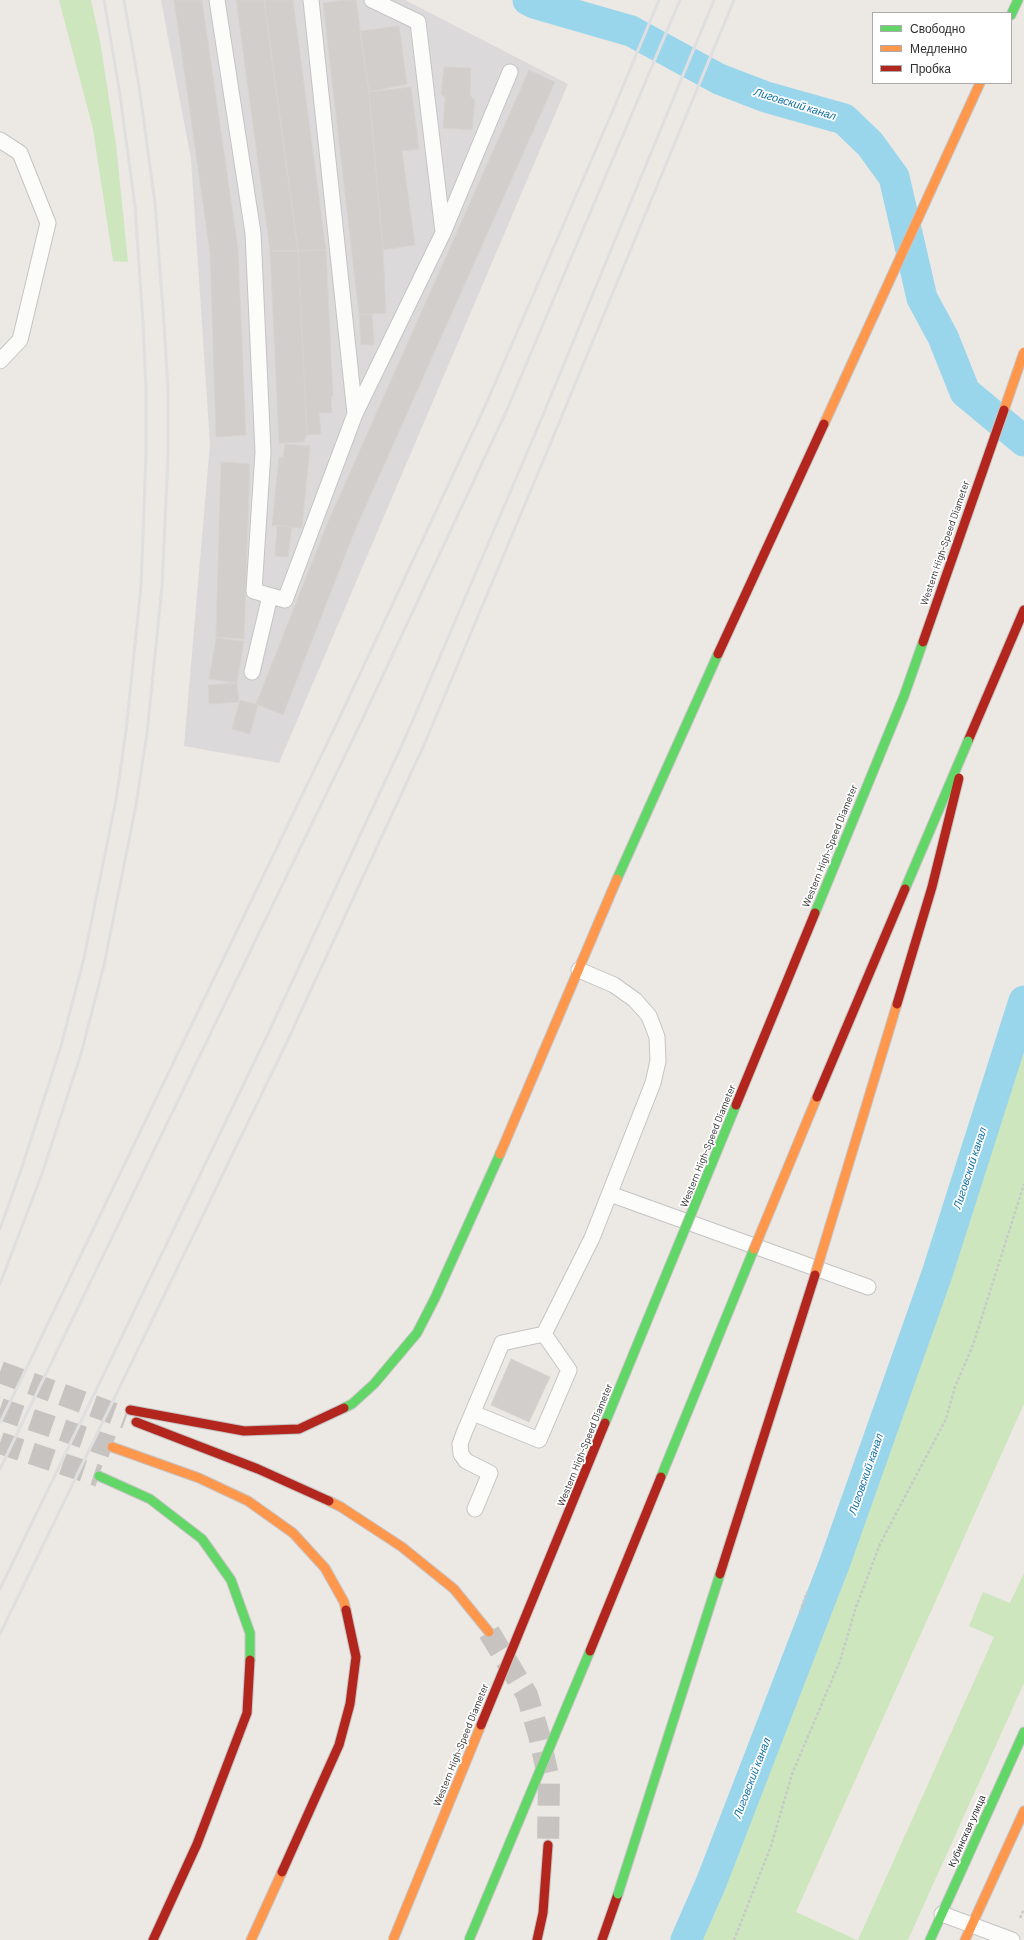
<!DOCTYPE html>
<html>
<head>
<meta charset="utf-8">
<style>
	body { margin:0 }
	#map { position:relative; width:1024px; height:1940px; overflow:hidden; background:#ece8e4; font-family:Barlow,sans-serif }
	canvas { display:block }
	.legend { position:absolute; left:872px; top:12px; width:140px; height:72px; box-sizing:border-box; background:#fff; border:1px solid #ababab; margin:0; padding:5px 7px; list-style:none; font-size:12px; color:#2e2e2e }
	.legend li { display:flex; align-items:center; gap:8px; height:20px }
	.legend b { width:20px; border:1px solid #ababab }
</style>
</head>
<body>
<div id="map">
<canvas width="1024" height="1940"></canvas>
<ul class="legend">
<li><b style="height:5px;background:#63d668"></b>Свободно</li>
<li><b style="height:5px;background:#ff974d"></b>Медленно</li>
<li><b style="height:5px;background:#b3261e"></b>Пробка</li>
</ul>
</div>
<script>
const context = document.querySelector('canvas').getContext('2d');
context.lineJoin = 'round';
function fill(path, color) { context.fillStyle = color; context.fill(path, 'evenodd'); }
const toPath = rows => new Path2D(rows.map(r => 'M' + r).join(''));
function stroke(path, color, width, dash) { context.strokeStyle = color; context.lineWidth = width; context.lineCap = dash ? 'butt' : 'round'; context.setLineDash(dash || []); context.stroke(path); }
function drawText(font, color, halo, rows, align = 'center') {
  context.font = font + ' Barlow,sans-serif'; context.lineWidth = 3.5; context.setLineDash([]); context.textBaseline = 'middle'; context.strokeStyle = halo; context.fillStyle = color; for (const [text, x, y, turn = 0] of rows) {
    context.save(); context.translate(x, y); context.rotate((+turn || 0) * Math.PI / 180); context.textAlign = isNaN(turn) ? turn : align; if (halo) context.strokeText(text, 0, 0); context.fillText(text, 0, 0); context.restore();
  }
}
fill(toPath([
	[161,0,405,0,568,84,279,763,184,746,210,444,191,159]
]), '#dcd9db');
fill(toPath([
	[59,0,91,0,100,41,116,144,128,262,113,261,93,129],
	[1024,1035,1024,1404,796,1912,857,1940,702,1940,842,1573,921,1357,918,1352],
	[1024,1573,1024,1683,908,1940,858,1940,994,1637,969,1626,983,1592,1010,1603]
]), '#cee6be');
stroke(toPath([
	[528,0,534,3,631,31,719,79,766,97,844,119,870,144,894,177,922,298,943,337,965,392,1024,441],
	[686,1940,711,1883,835,1562,937,1274,1024,1001]
]), '#99d6ec', 31);
const building = toPath([
	[174,0,202,0,238,249,246,435,216,437,210,253,174,0],
	[236,0,264,0,298,251,270,251,236,0],
	[264,0,293,0,326,250,298,251,264,0],
	[344,0,356,0,369,92,383,250,386,313,359,315,323,3,344,0],
	[399,26,407,84,369,92,360,31,399,26],
	[444,67,471,68,470,95,475,101,472,130,443,128,445,98,441,94,444,67],
	[529,70,555,82,355,530,283,715,256,704,328,522,529,70],
	[411,87,419,149,402,151,415,245,383,250,369,92,411,87],
	[326,250,333,396,331,397,332,413,319,413,321,434,307,435,298,251,326,250],
	[270,251,298,251,307,435,304,442,279,443,270,251],
	[372,314,374,345,361,345,359,315,372,314],
	[285,444,310,446,302,528,272,525,279,457,283,458,285,444],
	[221,462,250,464,244,639,216,637,221,462],
	[277,525,292,527,288,557,275,556,277,525],
	[216,638,244,641,237,683,209,679,216,638],
	[237,683,239,702,209,704,208,685,237,683],
	[240,700,258,705,250,734,232,729,240,700],
	[511,1359,550,1377,529,1422,491,1405,511,1359]
]);
fill(building, '#d1cecb');
stroke(building, '#d7d4d0', 1);
stroke(toPath([
	[0,1372,126,1418],
	[0,1409,112,1447],
	[0,1443,99,1476],
	[489,1632,527,1695,539,1735,549,1780,548,1845]
]), '#c6c3c0', 22, [22, 11]);
const lane = toPath([
	[217,0,253,233,263,452,254,591,285,600,355,414,443,233,510,72],
	[311,0,355,414],
	[372,0,418,22,443,232],
	[0,140,20,153,48,223,20,340,0,361],
	[252,672,270,596],
	[610,1194,868,1287],
	[473,1413,539,1440,569,1370,544,1334],
	[475,1509,490,1473,466,1461,461,1454,460,1444,464,1433,502,1343,544,1334,592,1238,653,1083,658,1061,657,1037,649,1016,635,1000,614,985,579,970],
	[942,1914,1012,1940]
]);
const fast = toPath([
	[1011,15,1018,0],
	[617,879,718,654],
	[344,1408,352,1404,374,1384,417,1333,435,1298,500,1154],
	[99,1476,150,1499,202,1539,231,1580,250,1633,250,1660],
	[930,1940,1024,1732]
]);
const slow = toPath([
	[824,424,980,83],
	[500,1154,617,879],
	[112,1447,199,1478,248,1501,293,1533,325,1568,344,1602,346,1610],
	[329,1501,341,1507,402,1547,454,1589,489,1632],
	[251,1940,282,1872],
	[965,1940,1024,1811]
]);
const jam = toPath([
	[718,654,824,424],
	[968,741,1024,610],
	[130,1410,244,1431,299,1429,344,1408],
	[136,1422,258,1469,329,1501],
	[282,1872,339,1745,350,1704,356,1657,346,1610],
	[153,1940,197,1844,247,1713,250,1660],
	[537,1940,543,1913,548,1845],
	[602,1940,618,1894]
]);
stroke(lane, '#c5c4c5', 17);
stroke(fast, '#c5c4c5', 11);
stroke(slow, '#c5c4c5', 11);
stroke(jam, '#c5c4c5', 11);
stroke(toPath([
	[800,1612,807,1592],
	[1020,1918,1024,1909],
	[734,1940,771,1846,792,1774,840,1661,856,1607,880,1544,946,1419,955,1387,973,1345,1024,1184]
]), '#c9c9c8', 2.5, [3, 2]);
stroke(lane, '#fcfcfb', 15);
stroke(fast, '#63d668', 9);
stroke(slow, '#ff974d', 9);
stroke(jam, '#b3261e', 9);
stroke(toPath([
	[0,1229,22,1167,61,1046,84,958,116,800,126,731,141,586,146,455,146,389,143,323,135,206,119,88,104,0],
	[0,1284,42,1174,81,1054,104,965,136,805,147,733,162,587,168,455,168,389,164,324,155,203,139,86,124,0],
	[0,1423,344,708,486,404,616,103,659,0],
	[0,1469,363,718,506,412,680,0],
	[0,1589,266,1038,406,736,538,427,714,0],
	[0,1634,285,1046,424,745,554,435,734,0]
]), '#dfdfe1', 3);
const fastBridge = toPath([
	[905,889,968,741],
	[815,913,904,696,923,642],
	[605,1423,736,1105],
	[661,1477,754,1249],
	[618,1894,720,1574],
	[469,1940,590,1651]
]);
const slowBridge = toPath([
	[1004,410,1024,352],
	[754,1249,817,1097],
	[815,1275,897,1004],
	[393,1940,481,1725]
]);
const jamBridge = toPath([
	[923,642,1004,410],
	[897,1004,932,887,959,778],
	[817,1097,905,889],
	[736,1105,815,913],
	[720,1574,815,1275],
	[590,1651,661,1477],
	[481,1725,605,1423]
]);
stroke(fastBridge, '#c6c5c4', 11, []);
stroke(slowBridge, '#c6c5c4', 11, []);
stroke(jamBridge, '#c6c5c4', 11, []);
stroke(fastBridge, '#63d668', 9);
stroke(slowBridge, '#ff974d', 9);
stroke(jamBridge, '#b3261e', 9);
drawText('10px', '#2e2e2e', '#fff', [
	["Western High-Speed Diameter",945,543,-71],
	["Western High-Speed Diameter",830,846,-68],
	["Western High-Speed Diameter",708,1146,-68],
	["Western High-Speed Diameter",585,1445,-68],
	["Western High-Speed Diameter",461,1745,-68],
	["Кубинская улица",967,1831,-66]
]);
drawText('italic 11px', '#0d6fa3', '#fff', [
	["Лиговский канал",795,104,17],
	["Лиговский канал",970,1168,-72],
	["Лиговский канал",866,1474,-71],
	["Лиговский канал",752,1778,-69]
]);
</script>
</body>
</html>
